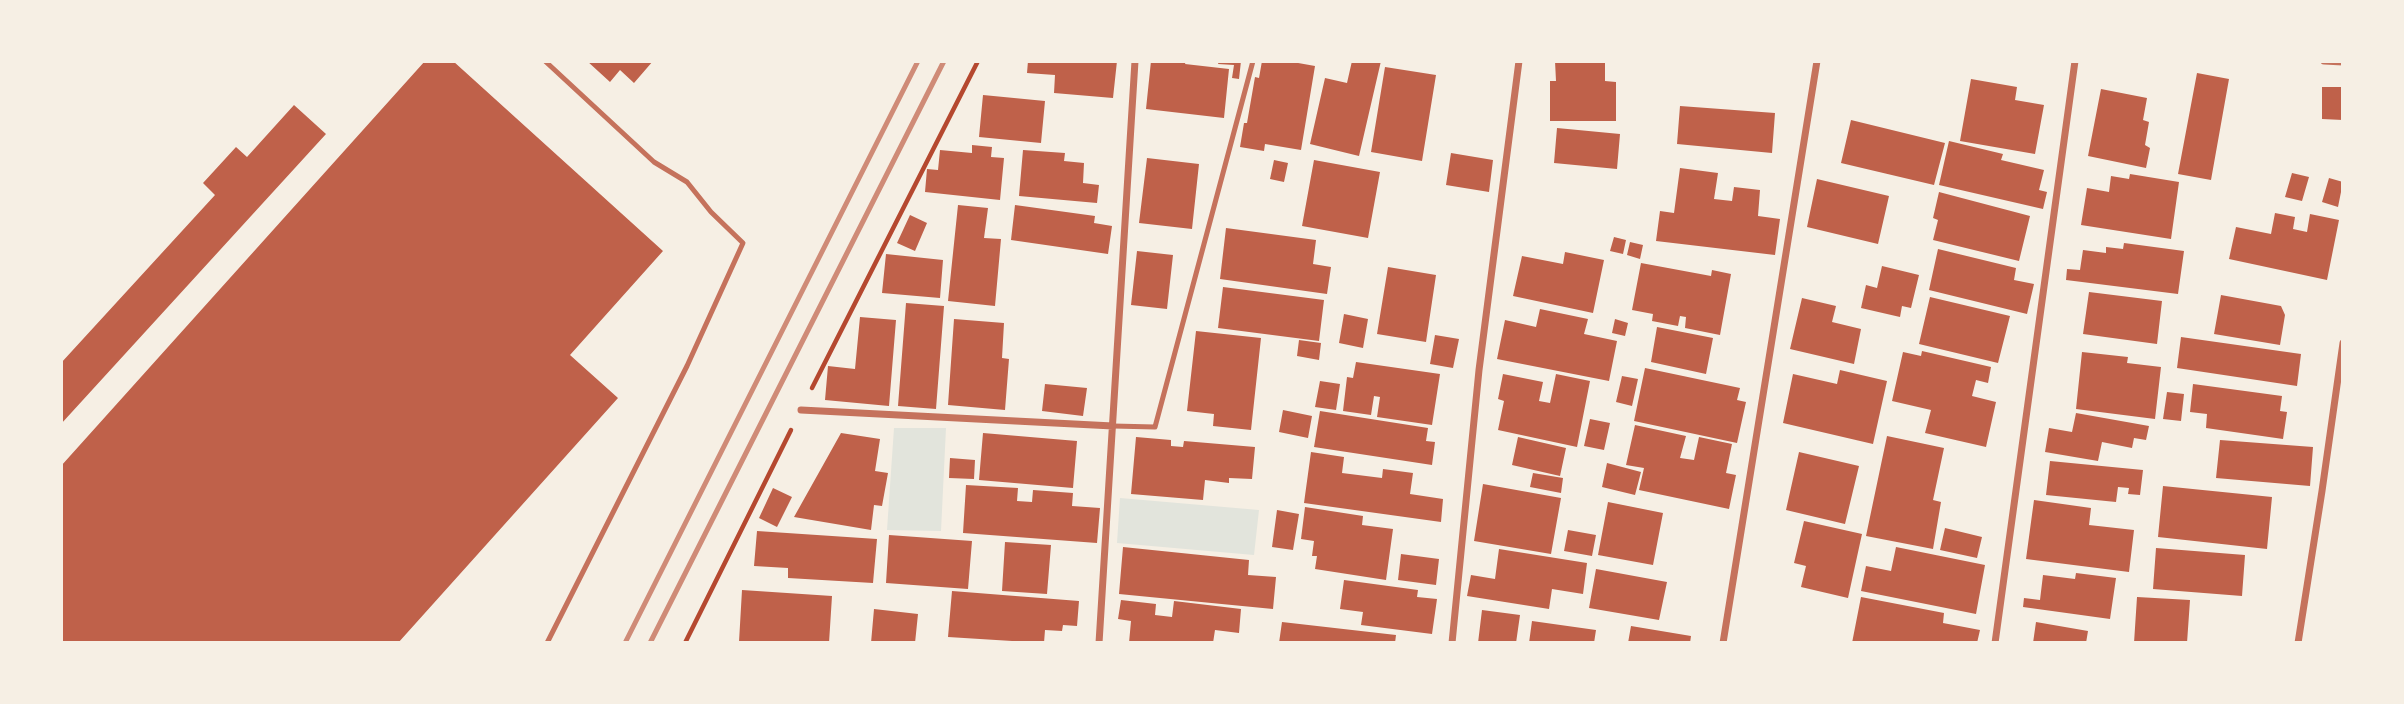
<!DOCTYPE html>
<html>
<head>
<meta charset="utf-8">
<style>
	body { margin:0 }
	#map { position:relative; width:2404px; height:704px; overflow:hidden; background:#f6efe4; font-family:"DM Sans",sans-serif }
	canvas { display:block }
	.frame { position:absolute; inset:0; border:63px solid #f6efe4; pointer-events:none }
</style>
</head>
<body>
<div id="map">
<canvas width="2404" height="704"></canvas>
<div class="frame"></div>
</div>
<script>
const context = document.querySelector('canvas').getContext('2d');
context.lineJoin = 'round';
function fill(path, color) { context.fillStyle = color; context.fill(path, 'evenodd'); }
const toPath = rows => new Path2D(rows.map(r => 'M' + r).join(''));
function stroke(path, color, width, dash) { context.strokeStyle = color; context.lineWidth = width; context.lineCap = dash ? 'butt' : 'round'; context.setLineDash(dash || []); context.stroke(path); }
fill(toPath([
	[894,428,946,428,941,531,887,530],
	[1120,498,1259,510,1254,555,1117,543]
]), '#e2e4dc');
fill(toPath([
	[425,61,453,61,663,251,570,355,618,398,398,643,61,643,61,466],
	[587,61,653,61,634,83,620,70,610,82],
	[1028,61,1117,61,1113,98,1054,93,1055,75,1027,73],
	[1151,61,1186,61,1185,64,1229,69,1224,118,1146,109],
	[1219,61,1241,61,1239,79,1232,78,1234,65,1218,64],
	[1262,61,1287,61,1315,66,1301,150,1265,144,1264,151,1240,147,1244,123,1247,123,1255,77,1259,78],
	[1352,61,1381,61,1359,156,1310,144,1325,78,1347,83],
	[1555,61,1605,61,1605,81,1616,82,1616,121,1550,121,1550,81,1556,81],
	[1385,67,1436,75,1422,161,1371,152],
	[2197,73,2229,79,2211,180,2178,174],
	[1971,79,2017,87,2015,100,2044,105,2035,154,1960,141],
	[2322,87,2343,87,2343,120,2322,119],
	[2101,89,2147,98,2143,120,2149,122,2145,145,2150,148,2146,168,2088,156],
	[983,95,1045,101,1041,143,979,137],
	[294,105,326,134,61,424,61,363,215,195,203,183,236,147,247,157],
	[1680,106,1775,113,1772,153,1677,144],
	[1851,120,1945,143,1934,185,1841,163],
	[1557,128,1620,134,1617,169,1554,163],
	[1949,141,2003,154,2001,160,2044,170,2039,190,2047,192,2043,209,1939,185],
	[972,145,992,147,991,157,1004,158,1000,200,925,192,927,169,938,170,940,150,972,153],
	[1023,150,1065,153,1064,161,1084,163,1083,183,1099,185,1097,203,1019,196],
	[1451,153,1493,160,1489,192,1446,185],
	[1147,158,1199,164,1192,229,1139,223],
	[1274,160,1288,163,1284,182,1270,179],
	[1314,160,1380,172,1368,238,1302,226],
	[1680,168,1718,173,1714,199,1732,201,1734,187,1760,190,1758,216,1780,219,1775,255,1656,241,1660,211,1674,213],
	[2292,173,2309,177,2302,201,2285,197],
	[2130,174,2179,182,2171,239,2081,225,2087,188,2109,192,2111,176,2129,179],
	[2329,178,2343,182,2338,207,2322,202],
	[1817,179,1889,196,1878,244,1807,227],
	[1939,192,2030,216,2019,261,1933,240,1938,220,1933,218],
	[958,205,988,208,984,238,1001,239,995,306,948,301],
	[1015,205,1095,216,1094,223,1112,226,1108,254,1011,240],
	[2275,213,2295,217,2293,229,2307,232,2310,214,2339,220,2327,280,2229,259,2236,227,2271,234],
	[910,215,927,223,915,251,897,243],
	[1226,228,1316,240,1313,264,1331,267,1327,294,1220,279],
	[1614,237,1626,240,1623,254,1610,251],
	[1630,242,1643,245,1640,259,1627,255],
	[2124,243,2184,251,2178,294,2066,280,2067,269,2080,270,2083,250,2106,253,2106,247,2123,249],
	[1938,249,2016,268,2014,280,2034,284,2027,314,1929,290],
	[1137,251,1173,255,1167,309,1131,305],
	[1565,252,1604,260,1593,313,1513,296,1522,256,1563,264],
	[886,254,943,260,940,298,882,293],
	[1641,263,1711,276,1712,270,1731,274,1720,335,1685,328,1686,317,1680,316,1678,326,1652,321,1653,314,1632,310],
	[1882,266,1919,275,1911,308,1902,306,1900,317,1861,308,1866,285,1877,288],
	[1388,267,1436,275,1426,342,1377,334],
	[1223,287,1324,300,1319,341,1218,328],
	[2089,292,2162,301,2157,344,2083,334],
	[2221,295,2281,306,2285,315,2280,345,2214,334],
	[1930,297,2010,316,1998,363,1919,344],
	[1802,298,1836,306,1832,322,1861,329,1854,364,1790,349],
	[906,303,944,306,936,409,898,406],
	[1540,309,1588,319,1584,334,1617,341,1609,381,1497,359,1505,320,1536,327],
	[1344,314,1368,319,1363,348,1339,343],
	[860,317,896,320,889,406,825,400,828,366,855,369],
	[954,319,1004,323,1002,358,1009,359,1005,410,948,405],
	[1615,319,1628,323,1625,336,1612,333],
	[1657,327,1713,338,1706,374,1651,362],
	[1196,331,1261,338,1251,430,1213,426,1214,414,1187,411],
	[1435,335,1459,339,1453,368,1430,364],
	[2181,337,2301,354,2297,386,2177,368],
	[1299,340,1321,343,1319,360,1297,356],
	[1922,351,1991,367,1988,383,1976,380,1972,396,1996,402,1986,447,1925,433,1931,410,1892,401,1903,352,1921,356],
	[2082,352,2128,357,2127,363,2161,367,2155,419,2076,409],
	[1356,362,1440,374,1432,425,1377,417,1380,397,1374,396,1371,415,1343,411,1347,377,1353,378],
	[1645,368,1740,388,1737,400,1746,402,1737,443,1634,421],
	[1840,370,1887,381,1873,444,1783,423,1793,374,1837,384],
	[1503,374,1543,382,1539,401,1550,403,1556,374,1590,381,1577,447,1498,430,1504,401,1498,399],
	[1622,376,1638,379,1632,406,1616,402],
	[1320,381,1340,384,1336,410,1315,407],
	[1045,384,1087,388,1083,416,1042,411],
	[2193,384,2282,396,2280,411,2287,412,2283,439,2206,428,2207,414,2190,412],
	[2167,392,2184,394,2181,421,2163,419],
	[1283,410,1312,416,1308,438,1279,432],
	[1320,411,1428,428,1426,441,1435,442,1432,465,1314,447],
	[2076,413,2149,426,2146,440,2134,438,2132,448,2102,442,2098,461,2045,452,2049,428,2072,432],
	[1590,419,1610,423,1604,450,1584,446],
	[1635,425,1686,436,1680,458,1694,460,1699,437,1732,444,1726,473,1736,475,1729,509,1639,490,1644,468,1626,465],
	[841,433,880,439,875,471,888,473,882,506,874,505,871,530,794,517],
	[983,433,1077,441,1073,488,979,480],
	[1887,436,1944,448,1933,500,1941,502,1933,549,1866,536],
	[1136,437,1171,440,1171,446,1183,447,1184,441,1255,447,1252,479,1229,478,1229,483,1205,480,1203,500,1131,494],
	[1518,437,1566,448,1560,476,1512,465],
	[2220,440,2313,447,2310,486,2216,478],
	[1311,452,1344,457,1342,473,1382,478,1383,469,1413,473,1410,494,1443,499,1441,522,1304,503],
	[1799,452,1859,466,1845,524,1786,510],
	[950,458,975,460,974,479,949,478],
	[2050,461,2143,470,2140,495,2128,494,2129,488,2118,487,2116,502,2046,495],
	[1607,463,1641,472,1635,495,1602,487],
	[1533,473,1563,478,1561,493,1530,487],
	[1483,484,1561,498,1551,554,1474,541],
	[966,485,1018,488,1017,501,1032,502,1033,490,1073,493,1072,506,1100,508,1097,543,963,533],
	[2163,486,2272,497,2267,549,2158,537],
	[773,488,792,497,777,527,759,518],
	[2034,500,2091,508,2089,525,2134,530,2129,572,2026,559],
	[1608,502,1663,513,1653,565,1598,555],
	[1305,507,1363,516,1362,525,1393,529,1386,580,1315,569,1317,556,1312,556,1314,541,1301,539],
	[1277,510,1299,514,1293,550,1272,547],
	[1804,521,1862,534,1848,598,1801,587,1806,566,1794,563],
	[1945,528,1982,537,1977,558,1940,550],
	[1568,530,1596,535,1592,556,1564,551],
	[757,531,877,539,873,583,788,578,788,568,754,566],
	[889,535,972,541,968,589,886,583],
	[1005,542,1051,545,1047,594,1002,591],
	[1123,547,1249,560,1248,575,1276,577,1273,609,1119,594],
	[1896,547,1985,565,1976,614,1861,591,1866,566,1891,571],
	[2156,548,2245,555,2242,596,2153,589],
	[1499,549,1587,563,1583,594,1552,589,1549,609,1467,596,1471,575,1495,579],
	[1401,554,1439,559,1436,585,1398,580],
	[1596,569,1667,582,1659,620,1589,608],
	[2076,573,2116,578,2110,619,2023,607,2024,598,2040,600,2043,575,2075,579],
	[1344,580,1418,590,1417,597,1437,599,1432,634,1361,625,1363,612,1340,609],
	[742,590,832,596,829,643,739,642],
	[952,591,1079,601,1077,626,1063,625,1062,631,1045,630,1044,643,948,637],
	[1861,597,1944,613,1943,623,1980,630,1977,643,1852,643],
	[2137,597,2190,600,2187,643,2134,643],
	[1121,600,1156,604,1155,615,1172,617,1174,601,1241,609,1239,633,1215,630,1213,643,1129,643,1131,621,1118,619],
	[874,609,918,614,915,643,871,643],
	[1482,610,1520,615,1516,643,1478,643],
	[1532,621,1596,630,1594,643,1529,643],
	[1282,622,1396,635,1395,643,1279,643],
	[2036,622,2088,631,2086,643,2033,643],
	[1631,626,1691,636,1690,643,1628,643]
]), '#bf614a');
stroke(toPath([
	[812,388,978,61],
	[685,643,791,430]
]), '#b5482f', 4.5);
stroke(toPath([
	[545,61,654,162,687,182,711,212,743,243,687,366,547,643],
	[1113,426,1155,427,1253,61]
]), '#c5725c', 5);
stroke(toPath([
	[2324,61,2343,62],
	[801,410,1113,426],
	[1099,643,1135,61],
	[1452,643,1479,370,1519,61],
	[1723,643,1817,61],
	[1995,643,2075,61],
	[2298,643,2322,491,2343,343]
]), '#c5725c', 7);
stroke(toPath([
	[625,643,918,61],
	[650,643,944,61]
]), '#cf8b77', 5);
</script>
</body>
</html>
